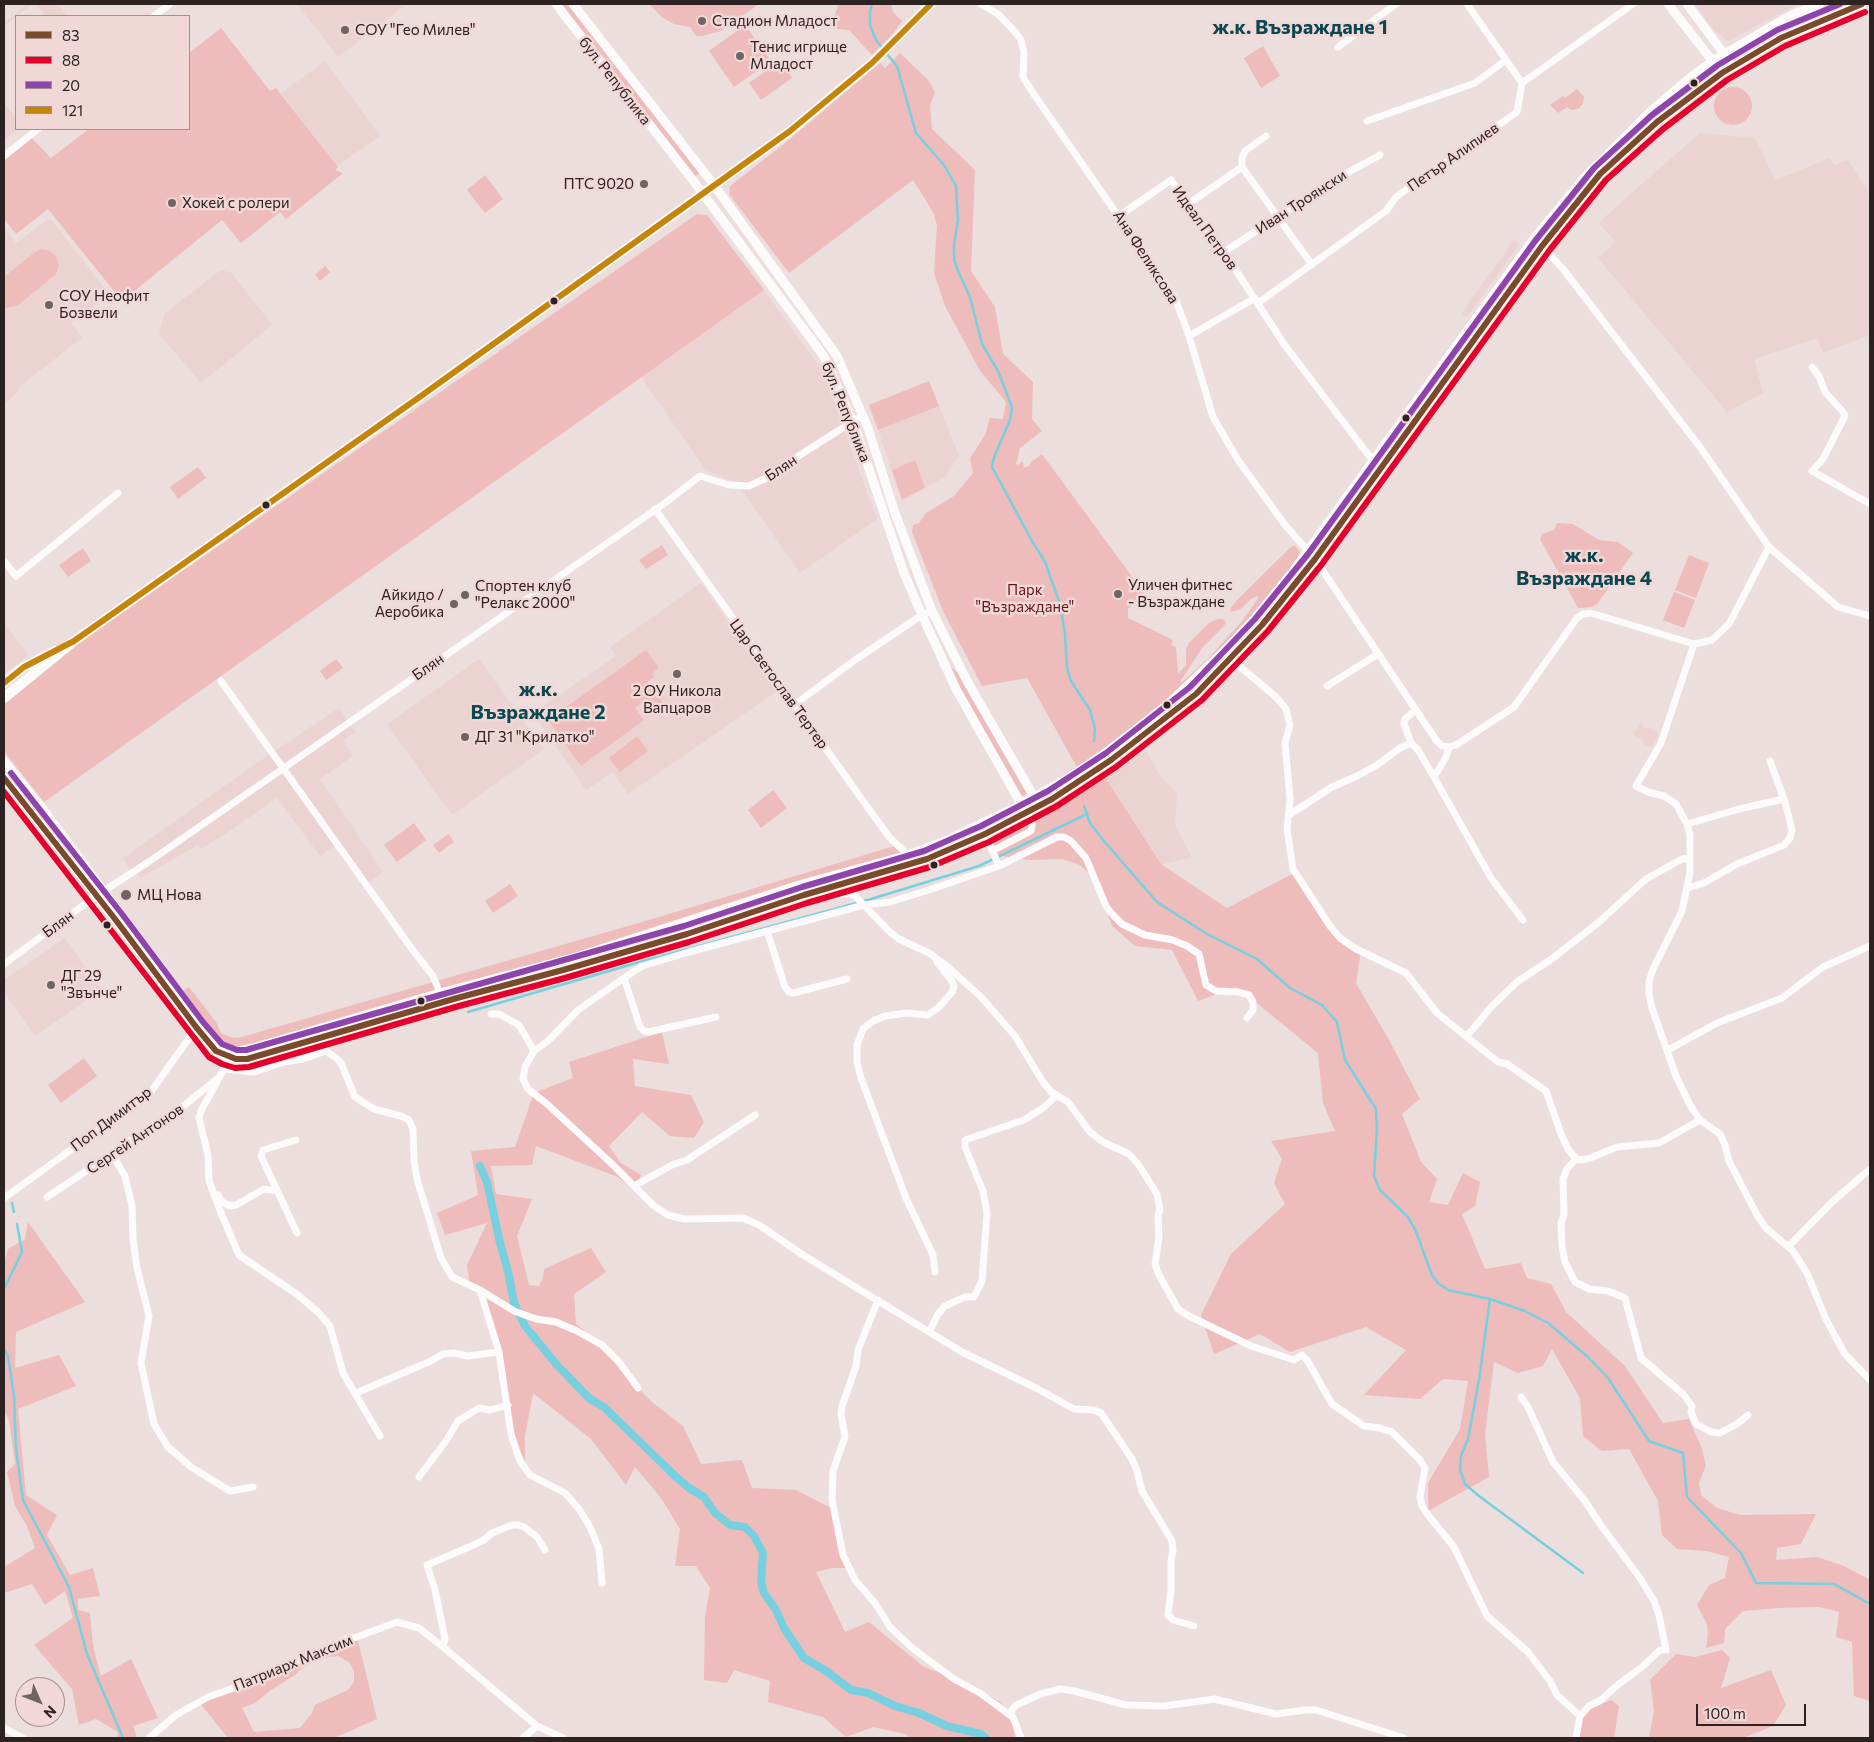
<!DOCTYPE html>
<html>
<head>
<meta charset="utf-8">
<style>
	body { margin:0 }
	#map { position:relative; width:1874px; height:1742px; overflow:hidden; background:#ebdedd; font-family:Commissioner,sans-serif }
	canvas { display:block }
	.frame { position:absolute; inset:0; border:5px solid #2b2221; pointer-events:none }
	.legend { position:absolute; left:15px; top:15px; width:175px; height:115px; box-sizing:border-box; background:#f1d8d7; border:1px solid #a28f8e; margin:0; padding:6px 9px; list-style:none; font-size:15px; color:#2b2221 }
	.legend li { display:flex; align-items:center; gap:10px; height:25px }
	.legend b { width:25px; border:1px solid #a28f8e }
	.north { position:absolute; left:15px; top:1677px; width:50px; height:50px; box-sizing:border-box; background:#f1d8d7; border:1px solid #a28f8e; border-radius:50%; rotate:134deg; font-size:14px; font-weight:700; line-height:20px; text-align:center; color:#2b2221 }
	.north::after { content:''; display:block; margin:auto; width:18px; height:22px; background:#6e6463; clip-path:polygon(50% 0,100% 100%,50% 72%,0 100%) }
	.scale { position:absolute; left:1696px; top:1704px; width:110px; height:22px; box-sizing:border-box; border:2px solid #2b2221; border-top:0; padding-left:6px; font-size:15px; line-height:18px; white-space:nowrap; color:#2b2221; -webkit-text-stroke:4px #f1d8d7; paint-order:stroke }
</style>
</head>
<body>
<div id="map">
<canvas width="1874" height="1742"></canvas>
<div class="frame"></div>
<ul class="legend">
<li><b style="height:6px;background:#7a4b2a"></b>83</li>
<li><b style="height:6px;background:#e4002b"></b>88</li>
<li><b style="height:6px;background:#8e44ad"></b>20</li>
<li><b style="height:6px;background:#c48508"></b>121</li>
</ul>
<div class="north">N</div>
<div class="scale">100 m</div>
</div>
<script>
const context = document.querySelector('canvas').getContext('2d');
context.lineJoin = 'round';
function fill(path, color) { context.fillStyle = color; context.fill(path, 'evenodd'); }
const toPath = rows => new Path2D(rows.map(r => 'M' + r).join(''));
function stroke(path, color, width, dash) { context.strokeStyle = color; context.lineWidth = width; context.lineCap = dash ? 'butt' : 'round'; context.setLineDash(dash || []); context.stroke(path); }
function drawText(font, color, halo, rows, align = 'center') {
  context.font = font + ' Commissioner,sans-serif'; context.lineWidth = 5; context.setLineDash([]); context.textBaseline = 'middle'; context.strokeStyle = halo; context.fillStyle = color; for (const [text, x, y, turn = 0] of rows) {
    context.save(); context.translate(x, y); context.rotate((+turn || 0) * Math.PI / 180); context.textAlign = isNaN(turn) ? turn : align; if (halo) context.strokeText(text, 0, 0); context.fillText(text, 0, 0); context.restore();
  }
}
fill(toPath([
	[27,4,32,4,4,26,4,23],
	[35,4,57,4,67,16,45,16],
	[297,4,407,4,338,57],
	[1695,4,1798,4,1728,41,1714,30],
	[325,61,380,136,337,166,281,93],
	[4,103,16,118,16,129,18,129,4,140],
	[1700,133,1755,138,1775,180,1830,158,1835,165,1848,160,1870,195,1870,335,1823,353,1817,338,1754,359,1763,393,1727,412,1598,258,1616,242,1602,227,1599,222],
	[50,218,109,294,71,323,82,338,21,385,16,394,4,404,4,228,16,243],
	[1514,240,1520,244,1467,317,1461,314],
	[221,270,232,273,272,325,201,383,159,334,165,313],
	[764,290,823,372,877,519,800,573,737,483,705,469,641,377],
	[939,406,959,456,945,477,902,501,878,430],
	[701,583,776,692,628,794,613,772,586,790,533,713,616,656,610,647],
	[4,622,28,655,4,674],
	[479,659,544,749,452,815,387,724],
	[339,708,355,732,343,741,353,756,320,779,383,872,366,885,337,844,320,856,277,798,225,834,201,849,198,845,140,878,136,872,133,874,123,858,257,763],
	[1639,723,1643,724,1642,726,1648,729,1649,728,1657,732,1658,735,1651,748,1643,744,1644,741,1633,734,1639,725],
	[1146,751,1159,774,1177,794,1175,825,1192,858,1161,864,1106,778],
	[65,938,101,990,35,1036,4,992,4,980]
]), '#ebd3d1');
fill(toPath([
	[556,4,573,4,702,171,692,179],
	[649,4,759,4,721,31,702,36,696,36,690,27,674,24,663,18],
	[838,4,891,4,893,12,902,21,892,35,872,55,849,30,837,29,834,19],
	[745,25,771,61,734,87,709,51],
	[221,28,270,91,276,88,338,167,335,170,343,173,286,219,280,212,241,243,222,220,122,301,48,209,16,234,4,219,4,160,32,138,51,158,89,129,189,129,189,53],
	[1263,46,1280,76,1261,88,1244,58],
	[900,53,928,80,935,92,930,105,932,129,975,170,971,271,995,307,1003,354,1033,382,1032,419,1042,431,1020,448,1016,464,1018,465,1023,461,1024,468,1029,466,1031,462,1042,454,1144,593,1128,609,1128,618,1173,640,1171,645,1176,647,1178,674,1186,665,1186,650,1189,643,1209,623,1218,619,1223,619,1226,622,1224,626,1202,648,1180,682,1182,682,1208,659,1242,621,1259,597,1257,596,1251,599,1241,609,1231,612,1230,609,1238,599,1292,546,1295,546,1300,552,1299,557,1249,620,1187,683,1158,706,1143,721,1078,769,1027,678,982,686,943,611,912,532,913,525,919,523,926,513,954,496,973,473,970,458,985,435,990,418,1003,419,1006,402,980,371,945,306,934,273,937,225,933,212,913,180,789,273,729,194,730,186,784,144,880,63,885,68],
	[780,61,792,78,761,100,749,83],
	'1714 106a19 19 0 1 1 38 0a19 19 0 1 1-38 0Z',
	[1577,89,1584,97,1583,104,1578,109,1571,110,1567,107,1558,113,1550,105,1563,96,1565,98],
	[485,175,503,199,485,213,467,190],
	[697,214,707,215,764,290,44,802,4,751,4,703,70,649],
	[42,249,50,251,56,256,59,264,56,274,17,306,4,308,4,277,35,252],
	[325,266,330,272,320,281,315,275],
	[929,381,939,406,878,430,869,405],
	[915,460,925,488,902,499,892,470],
	[198,467,206,478,178,499,170,487],
	[1557,523,1573,524,1599,540,1618,542,1633,553,1597,604,1592,607,1578,608,1540,539,1542,534,1554,530],
	[662,545,668,555,646,569,639,560],
	[83,548,91,561,68,577,59,565],
	[1689,555,1709,563,1696,598,1675,590],
	[1674,592,1695,600,1684,628,1663,620],
	[646,650,659,668,652,673,654,677,648,681,664,704,655,710,647,699,635,708,644,720,581,766,548,720],
	[336,659,343,668,326,680,320,671],
	[944,661,967,681,1031,792,1018,798],
	[637,736,648,751,620,772,609,758],
	[1103,774,1161,864,1227,908,1294,873,1342,937,1361,950,1356,983,1389,1040,1420,1099,1402,1114,1421,1162,1437,1179,1429,1202,1448,1205,1463,1173,1480,1182,1475,1206,1462,1214,1485,1269,1521,1263,1527,1278,1551,1284,1566,1312,1625,1366,1663,1423,1689,1419,1701,1446,1706,1465,1699,1483,1701,1495,1717,1508,1740,1515,1816,1514,1801,1544,1777,1548,1776,1560,1817,1557,1844,1566,1870,1580,1870,1701,1854,1696,1852,1642,1836,1637,1839,1612,1819,1607,1777,1608,1743,1611,1725,1629,1724,1643,1706,1648,1708,1634,1707,1624,1697,1605,1709,1585,1725,1578,1729,1557,1706,1551,1677,1549,1662,1535,1658,1501,1629,1449,1602,1451,1583,1436,1580,1398,1552,1349,1543,1366,1518,1373,1494,1362,1485,1434,1489,1477,1428,1511,1428,1483,1460,1429,1468,1381,1443,1379,1420,1399,1364,1395,1406,1350,1366,1327,1290,1352,1260,1334,1214,1354,1201,1315,1231,1254,1285,1204,1274,1183,1282,1159,1271,1141,1335,1131,1323,1103,1318,1053,1237,987,1198,1001,1172,950,1135,946,1112,926,1095,879,1080,865,1062,859,1028,860,996,855,989,838,1040,811],
	[773,790,787,808,761,828,748,810],
	[414,823,426,840,397,862,384,845],
	[449,834,454,842,439,853,433,845],
	[898,845,908,855,576,957,233,1052,179,993,189,987,216,1022,221,1033,230,1037,238,1038,649,920],
	[510,884,518,896,493,913,485,901],
	[662,1032,669,1064,633,1059,635,1086,691,1095,704,1122,694,1138,670,1136,642,1112,609,1146,621,1163,641,1175,634,1190,618,1177,536,1146,532,1165,491,1166,496,1194,532,1199,517,1236,529,1285,539,1286,543,1278,544,1269,591,1248,606,1272,574,1294,576,1324,604,1346,627,1377,652,1402,683,1426,701,1464,742,1460,752,1488,796,1490,831,1508,847,1568,832,1568,816,1572,845,1632,869,1622,924,1667,975,1686,1001,1703,1013,1726,1015,1738,911,1738,905,1734,873,1727,846,1737,823,1717,768,1702,770,1681,734,1670,727,1683,704,1680,705,1617,710,1588,696,1566,675,1566,680,1529,661,1498,635,1467,626,1485,591,1439,533,1393,525,1436,525,1460,514,1442,484,1292,469,1281,467,1265,487,1223,445,1235,437,1213,478,1195,471,1151,515,1147,534,1093,573,1078,569,1062],
	[84,1058,97,1076,61,1103,48,1085],
	[28,1222,85,1302,16,1332,15,1368,59,1355,76,1386,18,1409,26,1495,57,1515,47,1535,70,1575,93,1568,100,1596,78,1599,78,1610,90,1613,93,1646,101,1676,131,1659,158,1718,133,1726,137,1738,117,1738,118,1732,96,1719,79,1725,72,1689,34,1645,73,1618,65,1591,45,1605,32,1584,4,1593,4,1567,35,1548,27,1526,15,1506,7,1472,15,1464,9,1420,4,1410,4,1263,8,1249,25,1239],
	[357,1637,377,1719,334,1738,228,1738,199,1702],
	[338,1656,349,1662,354,1671,354,1682,348,1690,315,1705,312,1713,300,1728,254,1732,242,1708,255,1703,271,1690,295,1675,304,1666,329,1657],
	[1722,1650,1730,1658,1721,1688,1771,1670,1786,1705,1773,1726,1743,1738,1649,1738,1654,1711,1650,1680,1676,1654,1695,1657],
	[1611,1700,1619,1706,1614,1738,1578,1738,1583,1712]
]), '#eebcba');
stroke(toPath([
	[872,4,870,11,870,25,876,40,883,48],
	[886,53,897,66,916,133,944,165,956,186,958,220,954,245,954,259,958,271,970,297,982,344,998,371,1012,407,1010,420,994,457,992,467,1032,541,1045,562,1060,604,1065,634,1067,668,1071,681,1090,710,1095,729,1094,741],
	[1084,806,1090,823,1103,840,1157,902,1207,934,1257,959,1290,988,1322,1005,1337,1022,1345,1060,1376,1109,1377,1129,1374,1176,1380,1190,1407,1216,1415,1229,1432,1275,1439,1284,1448,1290,1490,1299,1525,1311,1548,1323,1588,1357,1608,1378,1649,1441,1683,1453,1687,1497,1741,1553,1756,1583,1834,1584,1870,1604],
	[468,1012,640,962,871,899,979,866,1087,814],
	[12,1203,14,1212],
	[4,1289,22,1252,17,1224],
	[1490,1299,1479,1380,1468,1439,1461,1456,1460,1470,1465,1484,1479,1496,1583,1573],
	[4,1348,8,1356,14,1396,16,1449,23,1500,69,1587,87,1654,123,1738]
]), '#77d0e0', 2.5);
stroke(toPath([
	[480,1166,487,1182,500,1243,508,1271,514,1303,525,1326,557,1365,590,1399,604,1407,675,1476,689,1488,704,1497,715,1513,730,1525,745,1527,754,1536,763,1553,761,1582,764,1593,776,1610,784,1628,804,1658,826,1671,851,1690,868,1693,895,1706,919,1713,947,1726,981,1734,986,1738]
]), '#77d0e0', 8);
stroke(toPath([
	[981,4,998,14,1016,33,1021,40,1024,52,1023,77,1033,93,1175,298,1189,336,1213,417,1238,460,1285,525,1315,559,1436,740,1442,746,1449,747,1456,745,1514,707,1577,618,1583,614,1590,613,1618,621,1694,644,1712,640,1729,624,1769,547,1700,447,1563,269,1542,246],
	[1467,4,1522,83],
	[154,16,170,4],
	[1338,47,1396,4],
	[1367,121,1475,83,1506,60],
	[1266,136,1245,151,1242,158,1242,167,1312,265],
	[4,156,38,129],
	[1188,204,1242,167],
	[1119,216,1171,180,1224,252,1284,344,1373,461],
	[1224,252,1334,180,1380,155],
	[1258,303,1386,211,1396,197,1517,112,1522,83,1633,4],
	[1189,336,1255,298],
	[1812,367,1819,376,1825,392,1843,412,1845,416,1823,459,1812,471,1870,504],
	[655,509,871,812,890,838,908,855],
	[1769,547,1838,607,1870,616],
	[4,561,16,576,118,493],
	[1694,644,1661,743,1636,786,1648,792,1664,796,1676,804,1687,824,1690,835,1690,872,1682,911,1653,969,1649,982,1649,994,1652,1008,1676,1076,1690,1105,1700,1120,1720,1134,1725,1145,1729,1161,1757,1215,1766,1228,1793,1251,1807,1273,1825,1317,1836,1338,1845,1354,1870,1380],
	[1231,659,1276,697,1286,709,1290,725,1285,743,1290,799,1287,829,1293,869,1330,926,1340,938,1356,949,1406,973,1437,1013,1498,1062,1507,1064,1546,1091,1561,1134,1568,1149,1576,1159,1583,1160,1590,1158,1617,1147,1659,1143,1700,1120],
	[221,681,412,949,433,976,440,993],
	[1327,686,1378,654],
	[794,705,855,660,922,615,932,611],
	[1411,743,1404,724,1405,719,1416,710],
	[1434,777,1446,757,1449,747],
	[1289,815,1332,787,1357,776,1377,765,1400,748,1411,743,1418,750,1434,777,1491,878,1523,920],
	[1687,824,1739,809,1784,799],
	[985,834,999,866],
	[992,851,1031,831,1032,824,1027,813],
	[1687,888,1704,883,1737,864,1784,845,1790,838,1792,830,1785,802,1770,761],
	[817,892,826,897,850,893,856,897,890,932,899,939,929,953,948,967,981,997,1015,1036,1043,1082,1051,1092,1068,1102,1090,1132,1103,1142,1129,1154,1138,1164,1157,1194,1160,1210,1158,1215,1159,1237,1155,1264,1158,1273,1178,1309,1189,1316,1251,1346,1294,1360,1302,1355,1307,1360,1332,1404,1364,1426,1380,1428,1392,1432,1420,1460,1425,1468,1420,1497,1422,1506,1428,1515,1454,1547,1487,1616,1528,1652,1550,1681,1557,1695,1580,1716,1576,1738],
	[767,931,785,987,789,992,793,993,847,979],
	[4,964,96,896,150,861,665,503,700,476,729,485,749,486,771,476,800,455,863,415],
	[491,1014,499,1014,519,1025,534,1051,525,1067,523,1079,528,1089,547,1104,611,1163,654,1206,668,1215,684,1219,743,1218,759,1225,803,1255,962,1352,1036,1388,1074,1409,1094,1410,1101,1413,1132,1459,1136,1468,1142,1491,1172,1541,1173,1550,1171,1561,1171,1590,1168,1615,1173,1620,1194,1626],
	[716,1017,648,1032,644,1031,640,1027,624,978,642,966,689,952,864,905,890,902,929,890,999,866,1057,837,1064,837,1071,841,1086,858,1106,906,1112,914,1122,924,1145,935,1173,940,1187,946,1199,954,1206,985,1216,991,1238,992,1249,995,1253,1002,1253,1010,1247,1018],
	[1467,1036,1492,1006,1517,982,1553,958,1599,922,1646,879,1682,859,1690,858],
	[1668,1050,1717,1023,1782,998,1823,967,1870,946],
	[534,1051,548,1041,578,1010,624,978],
	[232,1054,202,1109,199,1118,208,1155,209,1181,221,1213,239,1255,298,1295,319,1313,330,1326,343,1373,380,1436],
	[225,1069,254,1072,284,1062,303,1059,326,1051,336,1058,341,1063,355,1097,374,1109,401,1116,409,1120,413,1129,414,1161,417,1179,441,1258,452,1277,480,1290,514,1311,536,1319,556,1322,577,1331,602,1345,619,1362,638,1388],
	[296,1140,263,1150,261,1156,297,1233],
	[112,1154,125,1176,132,1206,133,1239,137,1268,149,1316,141,1363,154,1424,168,1447,191,1467,230,1491,253,1487],
	[1576,1159,1567,1169,1563,1179,1564,1215,1561,1223,1562,1246,1565,1262,1575,1282,1589,1289,1608,1291,1625,1298,1641,1358,1683,1394,1692,1406,1691,1412,1696,1424,1711,1432,1720,1433,1737,1424,1748,1415],
	[634,1186,672,1165,687,1160,755,1115],
	[218,1195,222,1202,230,1206,236,1205,264,1189,276,1191],
	[47,1197,97,1164,131,1140,165,1121,218,1078],
	[4,1198,150,1093,199,1024],
	[1789,1246,1832,1202,1870,1169],
	[935,1272,933,1255,906,1198,861,1078,857,1062,857,1045,863,1029,873,1021,885,1016,907,1013,928,1015,939,1007,952,992,954,986,952,981,937,962],
	[480,1290,499,1352,511,1434,520,1461,530,1475,565,1493,579,1509,590,1527,599,1549,602,1583],
	[878,1300,858,1350,856,1366,842,1406,841,1414,845,1437,833,1471,832,1500,843,1555,855,1580,875,1603,890,1627,911,1647,954,1679,980,1693,1011,1716],
	[929,1332,938,1314,945,1306,965,1297,974,1297,982,1281,987,1213,983,1191,965,1147,965,1140,1024,1120,1043,1108,1057,1095],
	[356,1393,431,1361,443,1354,454,1353,467,1356,499,1352],
	[1521,1397,1528,1407,1553,1462,1585,1501,1600,1524,1640,1578,1654,1601,1659,1615,1666,1650,1660,1650,1642,1667,1615,1687,1601,1700,1589,1706,1580,1716],
	[419,1477,446,1441,458,1421,479,1408,490,1410,508,1405],
	[545,1550,537,1537,524,1527,518,1525,512,1525,492,1533,484,1540,469,1547,427,1565,435,1590,445,1639,443,1647,537,1726,563,1738],
	[4,1728,23,1738],
	[149,1738,176,1715,208,1697,265,1677,286,1665,319,1653,347,1639,357,1637,397,1622,419,1628,443,1647],
	[523,1738,537,1726],
	[1021,1738,1013,1717,1011,1716,1012,1710,1016,1705,1023,1702,1040,1694,1060,1689,1074,1691,1126,1705,1164,1706,1215,1699,1276,1714,1305,1710,1316,1710,1404,1738]
]), '#fcfafa', 7);
stroke(toPath([
	[556,4,692,179,823,355,833,376,857,433,904,573,922,615,956,689,1024,809],
	[573,4,714,185,837,356,868,428,895,513,932,611,967,681,1037,802],
	[1668,4,1722,73],
	[1687,4,1733,66],
	[4,761,45,812,201,1022,221,1045,233,1052,253,1048,440,993,576,957,799,885,908,855,945,841,1022,804,1070,777,1105,753,1167,705,1227,648,1255,618,1294,570,1536,236,1584,178,1651,111,1691,77,1713,61,1769,28,1792,15,1820,4],
	[4,778,115,919,196,1027,216,1051,225,1056,236,1059,247,1059,457,998,563,970,687,934,804,895,927,859,985,834,1052,799,1111,760,1196,694,1262,625,1315,559,1542,246,1600,174,1657,122,1722,73,1781,38,1862,4]
]), '#fcfafa', 9);
stroke(toPath([
	[4,683,24,667,55,651],
	[4,698,74,641,421,396,790,131,872,63,931,4]
]), '#fcfafa', 10);
stroke(toPath([
	[4,778,115,919,196,1027,216,1051,236,1059,247,1059,457,998,563,970,687,934,804,895,927,859,985,834,1052,799,1111,760,1196,694,1262,625,1315,559,1542,246,1600,174,1657,122,1722,73,1781,38,1862,4]
]), '#7a4b2a', 6);
stroke(toPath([
	[4,792,209,1057,222,1064,235,1068,249,1067,459,1006,565,978,689,942,807,903,930,867,989,842,1057,806,1116,767,1202,700,1268,631,1322,564,1549,251,1606,180,1663,129,1727,80,1785,46,1865,12]
]), '#e4002b', 6);
stroke(toPath([
	[11,773,122,914,203,1022,222,1044,237,1050,246,1050,684,926,802,887,924,851,981,826,1048,791,1106,753,1190,687,1255,619,1308,554,1535,241,1594,168,1652,115,1718,65,1777,30,1840,4]
]), '#8e44ad', 6);
stroke(toPath([
	[4,683,24,667,74,641,421,396,790,131,872,63,931,4]
]), '#c48508', 6);
for (const [x, y, r, color] of [
	[702,21,5,"#6e6463"],
	[345,30,5,"#6e6463"],
	[740,56,5,"#6e6463"],
	[1694,83,4.5,"#2b2221"],
	[644,184,5,"#6e6463"],
	[172,203,5,"#6e6463"],
	[554,301,4.5,"#2b2221"],
	[49,305,5,"#6e6463"],
	[1406,418,4.5,"#2b2221"],
	[266,505,4.5,"#2b2221"],
	[1118,594,5,"#6e6463"],
	[465,595,5,"#6e6463"],
	[454,604,5,"#6e6463"],
	[677,674,5,"#6e6463"],
	[1167,705,4.5,"#2b2221"],
	[465,737,5,"#6e6463"],
	[934,865,4.5,"#2b2221"],
	[126,895,6,"#6e6463"],
	[107,925,4.5,"#2b2221"],
	[51,985,5,"#6e6463"],
	[421,1001,4.5,"#2b2221"]
]) { const dot = new Path2D(); dot.arc(x, y, r, 0, 2 * Math.PI); context.fillStyle = color; context.fill(dot); stroke(dot, '#f1d8d7', 2); }
drawText('15px', '#2b2221', '#f1d8d7', [
	["Стадион Младост",712,21],
	["СОУ \"Гео Милев\"",355,30],
	["Тенис игрище",750,47],
	["Младост",750,64],
	["ПТС 9020",634,184,"right"],
	["Хокей с ролери",182,203],
	["СОУ Неофит",59,296],
	["Бозвели",59,313],
	["Уличен фитнес",1128,585],
	["- Възраждане",1128,602],
	["Спортен клуб",475,586],
	["\"Релакс 2000\"",475,603],
	["Айкидо /",444,595,"right"],
	["Аеробика",444,612,"right"],
	["2 ОУ Никола",677,691,"center"],
	["Вапцаров",677,708,"center"],
	["ДГ 31 \"Крилатко\"",475,737],
	["МЦ Нова",137,895],
	["ДГ 29",61,976],
	["\"Звънче\"",61,993]
], 'left');
drawText('15px', '#2b2221', '#f1d8d7', [
	["бул. Република",615,81,52],
	["Петър Алипиев",1453,157,-35],
	["Иван Троянски",1301,202,-33],
	["Идеал Петров",1205,228,54],
	["Ана Феликсова",1146,257,57],
	["бул. Република",846,412,68],
	["Блян",781,468,-34],
	["Блян",428,667,-35],
	["Цар Светослав Тертер",779,684,54],
	["Блян",58,924,-37],
	["Поп Димитър",111,1119,-37],
	["Сергей Антонов",135,1139,-34],
	["Патриарх Максим",293,1663,-22]
]);
drawText('15px', '#69141b', '#f1d8d7', [
	["Парк",1025,590],
	["\"Възраждане\"",1025,607]
]);
drawText('bold 20px', '#094751', '#f1d8d7', [
	["ж.к. Възраждане 1",1300,27],
	["ж.к.",1584,555],
	["Възраждане 4",1584,578],
	["ж.к.",538,689],
	["Възраждане 2",538,712]
]);
</script>
</body>
</html>
